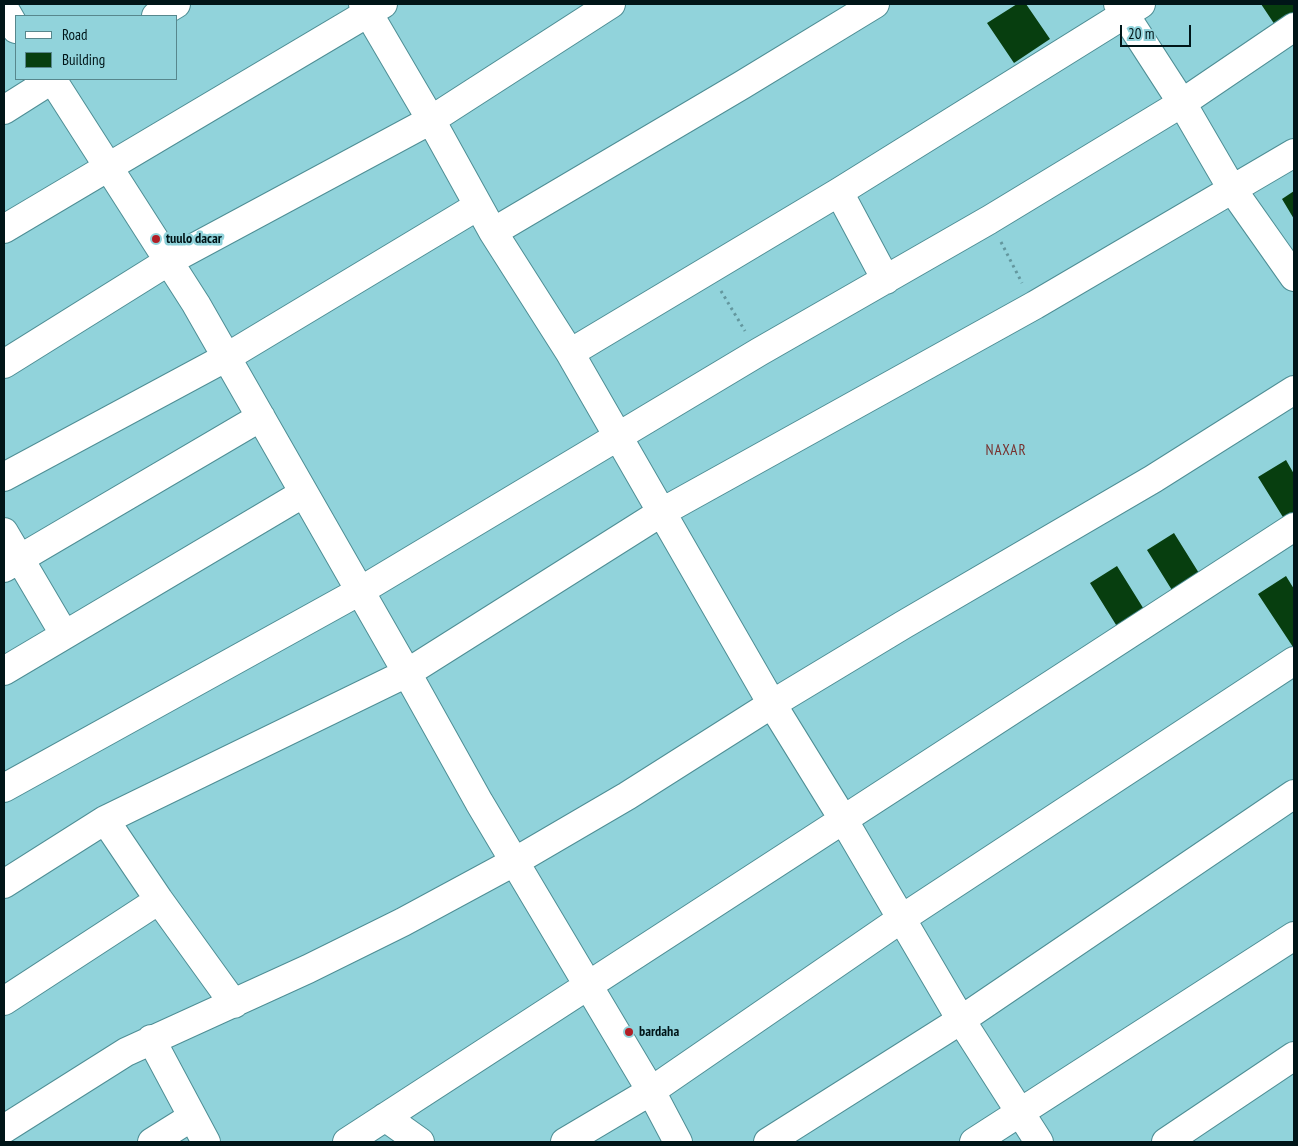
<!DOCTYPE html>
<html>
<head>
<meta charset="utf-8">
<style>
	body { margin:0 }
	#map { position:relative; width:1298px; height:1146px; overflow:hidden; background:#91d3db; font-family:"PT Sans Narrow",sans-serif }
	canvas { display:block }
	.frame { position:absolute; inset:0; border:5px solid #001518; pointer-events:none }
	.legend { position:absolute; left:15px; top:15px; width:162px; height:65px; box-sizing:border-box; background:#91d3db; border:1px solid #57878d; margin:0; padding:6px 9px; list-style:none; font-size:15px; color:#001518 }
	.legend li { display:flex; align-items:center; gap:10px; height:25px }
	.legend b { width:25px; border:1px solid #57878d }
	.scale { position:absolute; left:1120px; top:25px; width:71px; height:22px; box-sizing:border-box; border:2px solid #001518; border-top:0; padding-left:6px; font-size:15px; line-height:18px; white-space:nowrap; color:#001518; -webkit-text-stroke:4px #91d3db; paint-order:stroke }
</style>
</head>
<body>
<div id="map">
<canvas width="1298" height="1146"></canvas>
<div class="frame"></div>
<ul class="legend">
<li><b style="height:6px;background:#fff"></b>Road</li>
<li><b style="height:14px;background:#073e0f"></b>Building</li>
</ul>
<div class="scale">20 m</div>
</div>
<script>
const context = document.querySelector('canvas').getContext('2d');
context.lineJoin = 'round';
function fill(path, color) { context.fillStyle = color; context.fill(path, 'evenodd'); }
const toPath = rows => new Path2D(rows.map(r => 'M' + r).join(''));
function stroke(path, color, width, dash) { context.strokeStyle = color; context.lineWidth = width; context.lineCap = dash ? 'butt' : 'round'; context.setLineDash(dash || []); context.stroke(path); }
function drawText(font, color, halo, rows, align = 'center') {
  context.font = font + ' "PT Sans Narrow",sans-serif'; context.lineWidth = 5; context.setLineDash([]); context.textBaseline = 'middle'; context.strokeStyle = halo; context.fillStyle = color; for (const [text, x, y, turn = 0] of rows) {
    context.save(); context.translate(x, y); context.rotate((+turn || 0) * Math.PI / 180); context.textAlign = isNaN(turn) ? turn : align; if (halo) context.strokeText(text, 0, 0); context.fillText(text, 0, 0); context.restore();
  }
}
fill(toPath([
	[1017,4,1026,4,1050,39,1014,63,987,23],
	[1261,4,1294,4,1294,17,1277,28],
	[1294,191,1294,219,1282,199],
	[1286,460,1294,474,1294,517,1286,522,1258,477],
	[1174,533,1202,578,1175,595,1147,550],
	[1117,566,1145,611,1118,628,1090,583],
	[1286,576,1294,589,1294,646,1293,647,1258,594]
]), '#073e0f');
const minor = toPath([
	[363,4,431,120,493,232,570,353,772,704,843,819,961,1020,1039,1142],
	[1118,4,1182,103,1232,189,1294,277],
	[4,8,16,29],
	[156,16,176,4],
	[52,79,196,304,407,673,479,802,651,1091,678,1142],
	[4,110,53,79],
	[839,192,886,280],
	[4,229,383,4],
	[493,232,742,85,875,4],
	[570,353,839,192,1141,4],
	[4,364,169,261,431,120,611,4],
	[4,477,227,357,478,206],
	[4,532,64,634],
	[4,568,261,417],
	[4,671,304,493],
	[4,788,360,591,759,352,989,220,1182,103,1294,27],
	[105,820,159,900,234,1004],
	[4,884,105,820,407,673,662,512,1035,305,1294,153],
	[4,1001,159,900],
	[151,1039,206,1142],
	[385,1117,420,1142],
	[4,1129,126,1052,308,969,403,922,514,862,627,796,772,704,903,625,1153,479,1294,390],
	[152,1142,192,1117],
	[347,1142,1294,527],
	[565,1142,651,1091,901,919,1294,661],
	[768,1142,961,1020,1294,794],
	[974,1142,1294,936],
	[1166,1142,1294,1056]
]);
stroke(minor, '#4e8e95', 30);
stroke(toPath([
	[1001,242,1022,283],
	[721,291,745,331]
]), '#63979e', 3, [2.5, 4]);
stroke(minor, '#fff', 28);
for (const [x, y, r, color] of [
	[156,239,5,"#b11f26"],
	[629,1032,5,"#b11f26"]
]) { const dot = new Path2D(); dot.arc(x, y, r, 0, 2 * Math.PI); context.fillStyle = color; context.fill(dot); stroke(dot, '#91d3db', 2); }
drawText('bold 14px', '#001518', '#91d3db', [
	["tuulo dacar",166,239],
	["bardaha",639,1032]
], 'left');
context.letterSpacing = '1px';
drawText('15px', '#78312e', '#91d3db', [
	["NAXAR",1006,451]
]);
context.letterSpacing = '0px';
</script>
</body>
</html>
